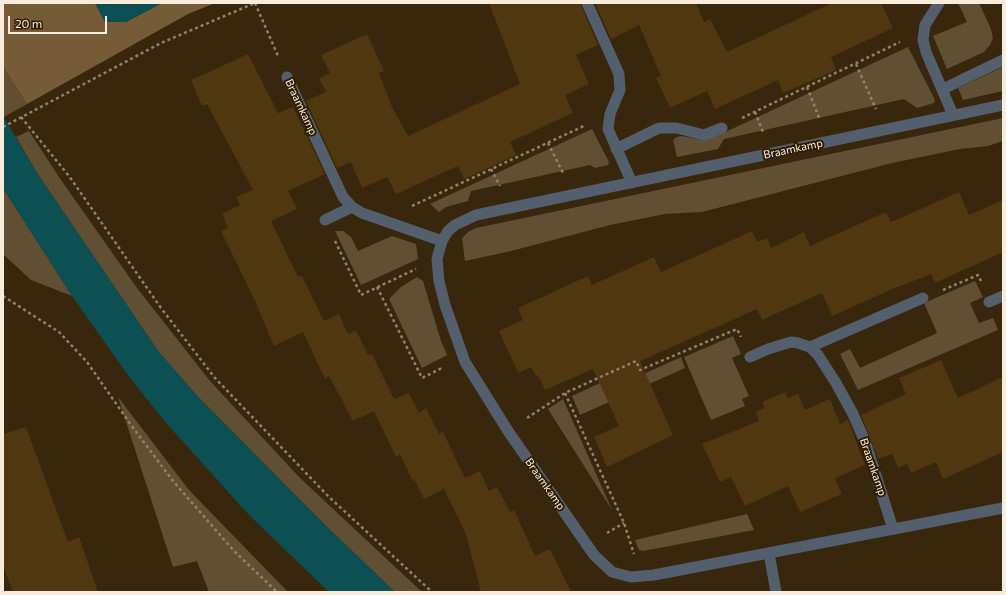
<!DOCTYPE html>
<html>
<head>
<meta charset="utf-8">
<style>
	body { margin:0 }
	#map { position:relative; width:1006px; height:595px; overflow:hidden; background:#38270c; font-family:Commissioner,sans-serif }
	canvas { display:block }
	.frame { position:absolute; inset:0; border:4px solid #f8ecdd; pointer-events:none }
	.scale { position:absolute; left:8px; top:16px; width:99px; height:18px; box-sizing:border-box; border:2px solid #f8ecdd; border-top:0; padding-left:5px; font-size:12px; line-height:14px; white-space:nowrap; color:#f8ecdd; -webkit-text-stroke:3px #2e1d03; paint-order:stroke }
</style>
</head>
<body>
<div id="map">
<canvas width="1006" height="595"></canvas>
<div class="frame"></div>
<div class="scale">20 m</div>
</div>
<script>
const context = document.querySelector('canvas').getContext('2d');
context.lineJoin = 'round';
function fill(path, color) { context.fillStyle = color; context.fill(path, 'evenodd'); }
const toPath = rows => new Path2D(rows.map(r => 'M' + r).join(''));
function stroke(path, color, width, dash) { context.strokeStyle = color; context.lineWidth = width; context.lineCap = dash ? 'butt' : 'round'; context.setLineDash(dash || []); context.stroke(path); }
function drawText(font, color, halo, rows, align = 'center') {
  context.font = font + ' Commissioner,sans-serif'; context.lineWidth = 4; context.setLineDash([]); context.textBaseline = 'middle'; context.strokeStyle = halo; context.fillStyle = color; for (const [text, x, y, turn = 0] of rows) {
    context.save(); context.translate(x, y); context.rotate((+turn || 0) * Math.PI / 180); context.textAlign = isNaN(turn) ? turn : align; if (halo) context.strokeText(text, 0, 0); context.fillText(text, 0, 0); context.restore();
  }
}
fill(toPath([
	[958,3,979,3,991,29,993,38,990,45,984,52,947,69,933,36,967,22],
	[908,47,935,100,934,103,917,108,904,99,724,139,718,149,677,157,673,140,677,137,682,136,702,140,719,135],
	[3,67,27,104,4,117,3,116],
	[1003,67,1003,91,963,100,958,88],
	[1003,118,1003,141,988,146,960,149,892,163,702,212,665,214,610,225,511,251,465,261,462,238,468,232,476,228],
	[592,129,609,162,608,165,595,168,590,165,471,191,468,201,446,207,439,212,430,204],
	[29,131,61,180,137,288,210,381,300,478,422,592,395,592,330,530,199,398,158,351,37,173,16,137],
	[3,188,72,296,31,280,3,254],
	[335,231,343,231,351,237,358,251,392,236,416,244,418,259,361,285],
	[417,277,423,281,441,341,447,355,422,368,389,299,401,287],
	[975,281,983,297,970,303,979,323,993,318,998,330,858,390,840,354,850,349,860,368,937,333,924,303],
	[733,336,741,354,732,358,749,396,742,399,745,406,711,420,684,357],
	[681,357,685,368,580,415,572,396,632,368,637,377],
	[118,397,189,490,288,592,209,592,197,561,173,567],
	[563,399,612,510,548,409],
	[747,514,754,530,643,551,639,550,635,540]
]), '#614f34');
fill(toPath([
	[3,3,95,3,105,22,126,22,162,3,215,3,188,14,27,104,3,67]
]), '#755c36');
fill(toPath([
	[95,3,162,3,126,22,105,22],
	[3,116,37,173,158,351,199,398,330,530,395,592,329,592,249,515,167,424,130,378,72,296,3,188]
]), '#0c5053');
fill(toPath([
	[489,3,580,3,598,45,576,55,589,84,565,95,573,113,510,142,516,155,464,179,458,166,396,194,387,177,362,188,351,162,337,168,306,101,326,92,319,78,330,73,321,55,367,34,384,71,379,73,392,107,408,136,520,84],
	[595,3,696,3,704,22,710,19,727,52,832,3,881,3,893,28,831,57,836,70,783,93,778,80,715,109,707,91,670,108,656,78,661,76,639,25,611,39],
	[248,54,278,113,293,107,325,174,288,191,297,209,271,221,298,277,302,276,324,321,339,314,348,334,356,330,368,355,372,354,394,399,409,393,419,413,426,408,439,434,443,432,465,478,480,471,489,491,497,487,510,512,514,510,535,556,550,549,571,592,481,592,466,534,444,489,424,499,414,479,412,480,400,454,396,457,374,411,353,421,329,376,325,379,303,332,274,346,255,301,221,231,228,228,222,214,240,205,236,197,253,190,207,104,202,106,191,80],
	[959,192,969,215,1003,200,1003,252,935,283,931,274,890,290,832,316,822,293,762,320,757,309,640,361,673,435,607,467,594,437,619,426,593,369,545,390,538,375,536,376,531,367,518,373,499,331,523,320,518,308,588,276,592,285,654,257,661,272,752,231,757,242,767,238,771,248,804,232,810,246,886,212,891,222],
	[941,360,958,398,1003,377,1003,452,943,479,936,462,911,473,907,464,898,468,892,454,878,459,861,415,906,394,899,378],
	[785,392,788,398,798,394,805,410,830,399,840,424,848,420,865,465,835,478,842,494,800,512,788,486,745,506,731,477,720,482,702,444,759,421,756,412,765,408,762,402],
	[26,427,68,542,79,537,98,592,13,592,3,566,3,434]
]), '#4f3710');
stroke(toPath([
	[255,3,278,56],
	[856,64,876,109],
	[807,87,820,120],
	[755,112,763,132],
	[21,117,69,176,161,308,215,378,328,496,432,592],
	[742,118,900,42],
	[3,127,161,43,255,3],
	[548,143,563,173],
	[491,169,500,186],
	[412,206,586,125],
	[335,241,361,295,416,269],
	[377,287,422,378,442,368],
	[943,290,978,275,981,281],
	[3,296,59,332,87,362,131,425,173,481,234,551,277,592],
	[565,393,624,523,634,554],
	[527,418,565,393,636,361,640,370,737,329,741,337],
	[607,533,624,523]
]), '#90816c', 2.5, [3, 3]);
stroke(toPath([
	[587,3,619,74,620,90,610,114,608,129,632,183],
	[939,3,925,25,923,40,926,52,953,115],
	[287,77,343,197,352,207,362,213,442,241],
	[943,89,1003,60],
	[1003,105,476,215,455,225,448,231,442,241,437,259,439,281,445,305,465,362,508,431,594,555,612,572,631,577,654,575,1003,508],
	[616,149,659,128,677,128,704,135,722,128],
	[325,220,352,207],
	[989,302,1003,296],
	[810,347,923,298],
	[750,357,768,349,791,342,798,343,810,347,818,355,836,383,853,414,866,444,893,529],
	[769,553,776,592]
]), '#535f6d', 11);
drawText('11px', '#f8ecdd', '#2e1d03', [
	["Braamkamp",301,107,65],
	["Braamkamp",793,149,-12],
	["Braamkamp",873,467,71],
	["Braamkamp",545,484,55]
]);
</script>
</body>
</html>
